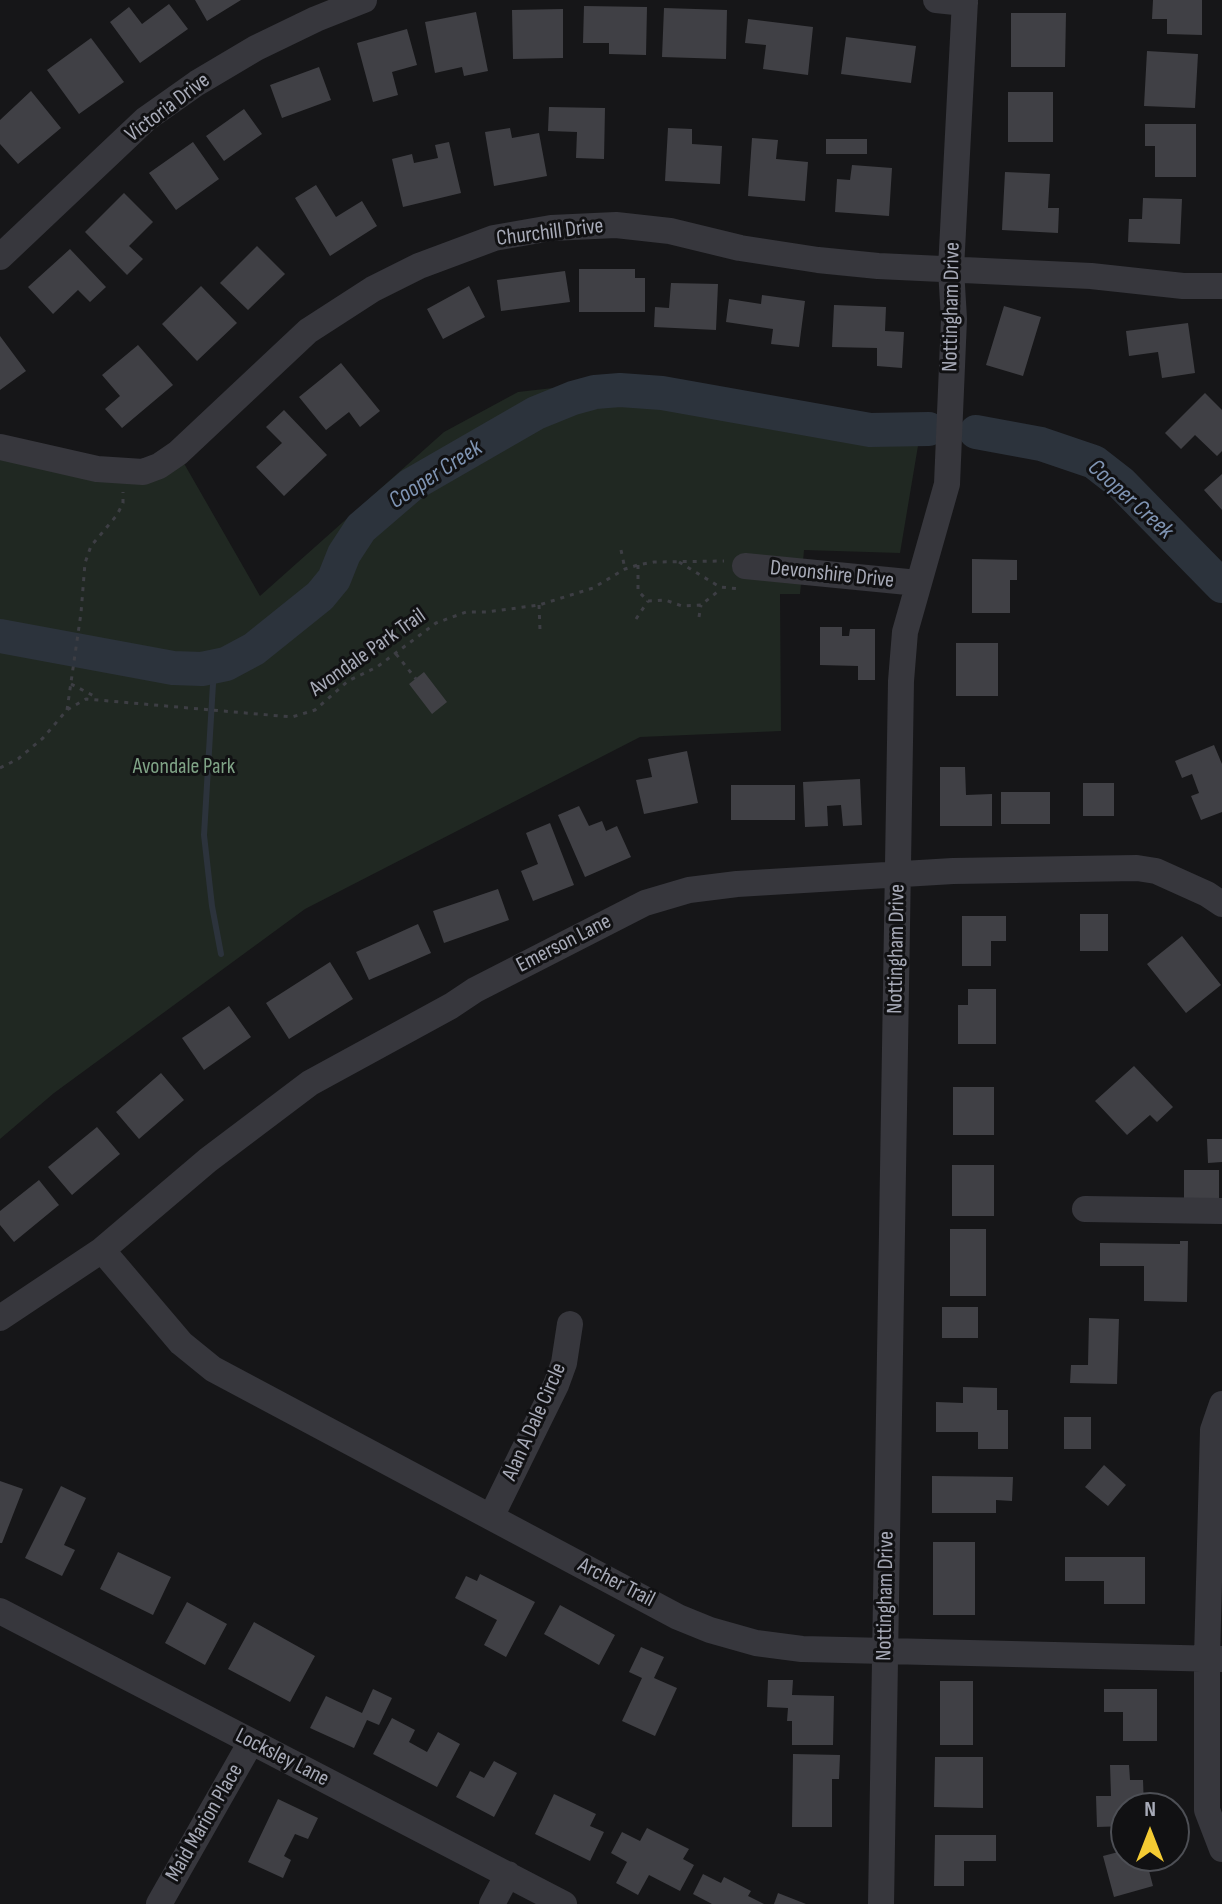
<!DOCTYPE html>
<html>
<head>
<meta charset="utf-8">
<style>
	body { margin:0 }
	#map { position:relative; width:1222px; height:1904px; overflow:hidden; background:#161618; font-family:"Sofia Sans Condensed",sans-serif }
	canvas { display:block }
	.north { position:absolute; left:1110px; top:1792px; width:80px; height:80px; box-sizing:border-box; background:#111113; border:2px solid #4d4f55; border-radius:50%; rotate:0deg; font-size:22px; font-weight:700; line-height:32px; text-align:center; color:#a8abb8 }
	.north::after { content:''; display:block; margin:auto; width:28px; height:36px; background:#f4cb33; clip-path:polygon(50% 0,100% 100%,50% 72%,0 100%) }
</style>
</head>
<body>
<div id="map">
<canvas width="1222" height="1904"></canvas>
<div class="north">N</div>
</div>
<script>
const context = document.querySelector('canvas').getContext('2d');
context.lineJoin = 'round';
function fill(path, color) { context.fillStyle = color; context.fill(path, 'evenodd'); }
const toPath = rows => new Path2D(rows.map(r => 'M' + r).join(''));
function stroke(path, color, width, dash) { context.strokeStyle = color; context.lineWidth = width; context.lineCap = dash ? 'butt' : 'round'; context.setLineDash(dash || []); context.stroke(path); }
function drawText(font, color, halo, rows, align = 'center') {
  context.font = font + ' "Sofia Sans Condensed",sans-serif'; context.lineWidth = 6; context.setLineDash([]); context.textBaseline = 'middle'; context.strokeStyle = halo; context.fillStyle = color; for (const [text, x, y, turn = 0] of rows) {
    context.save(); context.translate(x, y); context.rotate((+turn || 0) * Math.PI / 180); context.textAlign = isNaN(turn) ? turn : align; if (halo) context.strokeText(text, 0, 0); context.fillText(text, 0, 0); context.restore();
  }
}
fill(toPath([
	[623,380,922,422,900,553,804,550,800,594,780,594,781,731,640,737,305,909,54,1093,0,1139,0,447,97,469,178,453,260,596,444,432,518,392]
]), '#202822');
stroke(toPath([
	[214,667,204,835,212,906,221,954]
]), '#2c333c', 6);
stroke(toPath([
	[976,432,1041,444,1094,462,1121,483,1222,586],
	[0,636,173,668,202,669,226,664,254,649,320,596,334,579,344,554,361,528,411,485,536,413,573,398,595,392,620,390,662,393,870,430,929,429]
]), '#2c333c', 34);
fill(toPath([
	[195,0,241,0,207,21],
	[1153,0,1202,0,1202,35,1167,34,1167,19,1152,19],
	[169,4,188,29,140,63,110,22,129,7,142,24],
	[584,6,647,7,646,55,609,54,609,43,583,43],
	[664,8,727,10,726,59,662,57],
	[563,9,563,58,513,59,512,10],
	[476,12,488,71,464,76,462,67,435,73,425,22],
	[1011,13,1066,13,1065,67,1011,67],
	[748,19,813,27,808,75,763,69,766,45,745,43],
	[407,29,417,65,392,72,398,95,373,102,357,43],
	[846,37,916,46,911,83,841,74],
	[91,38,124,82,79,114,47,70],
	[1147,51,1198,54,1195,108,1144,106],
	[319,67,331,100,282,118,270,85],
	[31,91,61,128,18,164,0,144,0,120],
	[1008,92,1053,92,1053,142,1008,142],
	[549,107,605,108,604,159,576,158,577,132,548,131],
	[244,109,262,134,224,161,206,136],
	[1145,124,1196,124,1196,177,1155,177,1155,146,1145,146],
	[510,128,512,138,539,133,547,176,494,186,485,132],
	[668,128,692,129,692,144,722,146,720,184,665,181],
	[752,138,778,140,776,159,808,162,805,201,748,196],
	[826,139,867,139,867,154,826,154],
	[193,142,219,179,176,210,149,173],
	[449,142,461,193,403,207,392,159,412,154,414,163,438,158,435,145],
	[852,165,892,168,889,216,835,212,837,179,850,180],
	[1005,172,1050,174,1048,208,1059,208,1058,233,1002,230],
	[316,185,336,217,362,201,377,226,330,256,295,198],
	[124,193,153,222,129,246,143,259,127,275,85,232],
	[1143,198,1182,199,1180,244,1128,242,1129,219,1142,219],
	[257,246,285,274,248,310,220,283],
	[70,249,106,287,90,302,78,290,53,314,28,287],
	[579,269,635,269,635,278,645,278,645,312,579,312],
	[565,271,570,302,501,311,497,280],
	[671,283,718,284,716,330,654,327,655,307,669,308],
	[201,286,237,323,197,361,162,324],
	[469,286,485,317,443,339,427,309],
	[762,295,805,301,799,347,771,344,773,329,726,322,729,299,761,304],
	[834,305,886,307,885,331,904,332,902,368,877,366,877,348,832,347],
	[1004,306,1041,317,1023,376,986,365],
	[1188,323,1195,373,1162,378,1158,352,1129,356,1126,331],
	[0,336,26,371,0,390],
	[138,345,173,385,122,428,105,409,120,396,102,375],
	[341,363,380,411,360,427,349,412,326,430,299,397],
	[1205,393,1222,410,1222,451,1217,456,1195,435,1181,449,1165,433],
	[284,410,327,455,284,496,256,467,282,443,266,427],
	[1222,474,1222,510,1204,490],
	[972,559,1017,560,1017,580,1010,580,1010,613,972,613],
	[820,627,842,627,842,636,849,636,850,629,875,629,875,680,858,680,858,666,820,665],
	[956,643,998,643,998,696,956,696],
	[424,672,447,702,432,714,409,684],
	[1214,745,1222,764,1222,812,1201,820,1191,796,1199,793,1192,774,1182,778,1175,761],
	[687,751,698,803,644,814,636,780,652,777,648,759],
	[940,767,965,767,966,795,992,794,992,826,940,826],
	[860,779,862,825,843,826,841,805,827,806,828,826,805,827,803,782],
	[1083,783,1114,783,1114,816,1083,816],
	[731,785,795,785,795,820,731,820],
	[1001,792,1050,792,1050,824,1001,824],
	[579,806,589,826,602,821,606,831,617,826,631,857,585,877,558,815],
	[550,823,574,885,533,901,521,871,538,864,526,833],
	[498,889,509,920,444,943,433,911],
	[1080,914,1108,914,1108,951,1080,951],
	[962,916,1006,916,1006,941,991,941,991,966,962,966],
	[418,924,431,953,369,980,356,952],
	[1182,936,1221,985,1186,1013,1147,964],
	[330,962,353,999,289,1039,266,1003],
	[968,989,996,989,996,1044,958,1044,958,1005,968,1005],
	[229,1006,251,1037,204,1070,182,1038],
	[1134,1066,1173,1107,1157,1122,1150,1115,1127,1135,1095,1101],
	[161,1073,184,1100,139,1139,116,1112],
	[953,1087,994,1087,994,1135,953,1135],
	[97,1127,120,1154,72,1195,48,1167],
	[1207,1139,1222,1139,1222,1162,1208,1163],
	[952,1165,994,1165,994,1216,952,1216],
	[1184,1170,1219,1170,1219,1201,1184,1201],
	[39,1180,59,1205,14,1242,0,1225,0,1211],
	[950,1229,986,1229,986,1296,950,1296],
	[1180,1241,1188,1241,1187,1302,1144,1301,1144,1266,1100,1266,1100,1243,1180,1244],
	[942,1307,978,1307,978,1338,942,1338],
	[1089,1318,1119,1319,1117,1384,1070,1383,1071,1365,1088,1365],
	[963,1387,997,1388,997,1410,1008,1410,1008,1449,978,1449,978,1432,936,1432,936,1402,963,1403],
	[1064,1417,1091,1417,1091,1449,1064,1449],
	[1104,1465,1126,1485,1108,1506,1085,1487],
	[932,1476,1013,1477,1012,1501,996,1500,996,1513,932,1513],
	[0,1481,23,1489,2,1543,0,1543],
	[61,1486,86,1498,64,1545,75,1550,62,1576,25,1558],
	[933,1542,975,1542,975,1615,933,1615],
	[118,1552,171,1577,153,1615,100,1589],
	[1065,1557,1145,1557,1145,1604,1104,1604,1104,1581,1065,1581],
	[480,1574,535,1602,506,1657,484,1645,497,1620,455,1598,466,1576,477,1581],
	[187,1602,227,1624,205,1665,165,1643],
	[560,1605,615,1635,599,1665,544,1634],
	[254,1622,315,1656,290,1702,228,1669],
	[641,1647,664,1657,654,1678,677,1688,655,1736,622,1721,642,1678,629,1672],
	[768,1680,793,1680,792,1695,834,1696,833,1745,792,1745,792,1721,787,1721,788,1708,767,1707],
	[940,1681,973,1681,973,1745,940,1745],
	[373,1689,392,1698,379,1725,367,1720,354,1748,310,1728,326,1696,362,1713],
	[1104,1689,1157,1689,1157,1741,1123,1741,1123,1712,1104,1712],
	[392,1718,415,1730,409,1742,427,1752,438,1732,460,1744,437,1787,373,1754],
	[793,1754,840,1755,839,1779,832,1779,832,1827,792,1827],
	[935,1757,983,1757,983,1808,934,1807],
	[494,1761,517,1773,494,1817,456,1797,470,1771,484,1778],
	[1110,1765,1129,1765,1130,1780,1143,1780,1144,1808,1126,1808,1126,1826,1097,1827,1096,1796,1111,1796],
	[554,1794,596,1814,590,1826,604,1832,590,1861,535,1834],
	[278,1799,318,1818,308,1839,295,1834,284,1856,291,1860,283,1878,248,1862],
	[647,1828,689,1849,683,1859,694,1865,680,1891,649,1875,638,1895,616,1883,627,1862,611,1853,622,1832,640,1841],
	[935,1835,996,1835,996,1861,964,1861,964,1886,934,1886],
	[1126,1850,1126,1856,1157,1856,1159,1864,1148,1867,1153,1886,1114,1897,1103,1856],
	[703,1874,721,1883,724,1877,751,1891,748,1896,764,1904,712,1904,693,1894],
	[778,1893,806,1904,774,1904]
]), '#404045');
stroke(toPath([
	[621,550,625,569],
	[679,562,720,587,740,589],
	[638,565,638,591,648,601,665,600,682,606,701,605,721,589],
	[539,605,540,630],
	[699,617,701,605],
	[636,619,648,601],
	[396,654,416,679],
	[71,684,96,697],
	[67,710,81,613,85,563,91,546,117,515,123,503,123,492],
	[0,768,18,759,43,738,67,710,86,699,292,717,315,710,348,681,377,667,436,623,466,612,487,612,539,605,593,588,625,569,638,565,654,562,724,561]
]), '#3d3e44', 3, [4, 6]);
stroke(toPath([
	[936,0,965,3],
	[0,257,146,119,197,83,256,48,316,19,364,0],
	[0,447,97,469,143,472,159,466,178,453,308,331,373,289,419,266,494,238,551,228,616,225,670,231,740,248,818,260,878,266,1091,276,1183,286,1222,286],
	[745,566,918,583],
	[1085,1209,1222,1211],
	[102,1250,181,1343,213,1369,678,1617,710,1630,756,1643,802,1649,1222,1659],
	[0,1318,102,1250,208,1160,310,1083,451,1006,475,990,645,903,689,890,737,884,953,871,1137,868,1156,871,1207,894,1222,904],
	[1222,1404,1213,1430,1207,1658,1207,1810,1222,1849],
	[491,1517,556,1385,564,1363,570,1324],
	[0,1611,564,1904],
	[159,1904,251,1742],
	[492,1904,508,1874],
	[881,1904,901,681,905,632,947,484,954,319,951,269,965,0]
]), '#37373d', 26);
drawText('22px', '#a8abb8', '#111113', [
	["Victoria Drive",168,108,-37],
	["Churchill Drive",550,233,-7],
	["Nottingham Drive",952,307,-89],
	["Devonshire Drive",832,575,6],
	["Avondale Park Trail",368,653,-35],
	["Emerson Lane",564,944,-27],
	["Nottingham Drive",897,949,-89],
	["Alan A Dale Circle",535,1422,-66],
	["Archer Trail",616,1583,27],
	["Nottingham Drive",886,1596,-89],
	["Locksley Lane",282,1758,27],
	["Maid Marion Place",205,1823,-60]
]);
drawText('22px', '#7fa386', '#111113', [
	["Avondale Park",184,767]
]);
drawText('italic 24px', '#7f94b3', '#111113', [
	["Cooper Creek",436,475,-33],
	["Cooper Creek",1130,500,42]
]);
</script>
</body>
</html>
